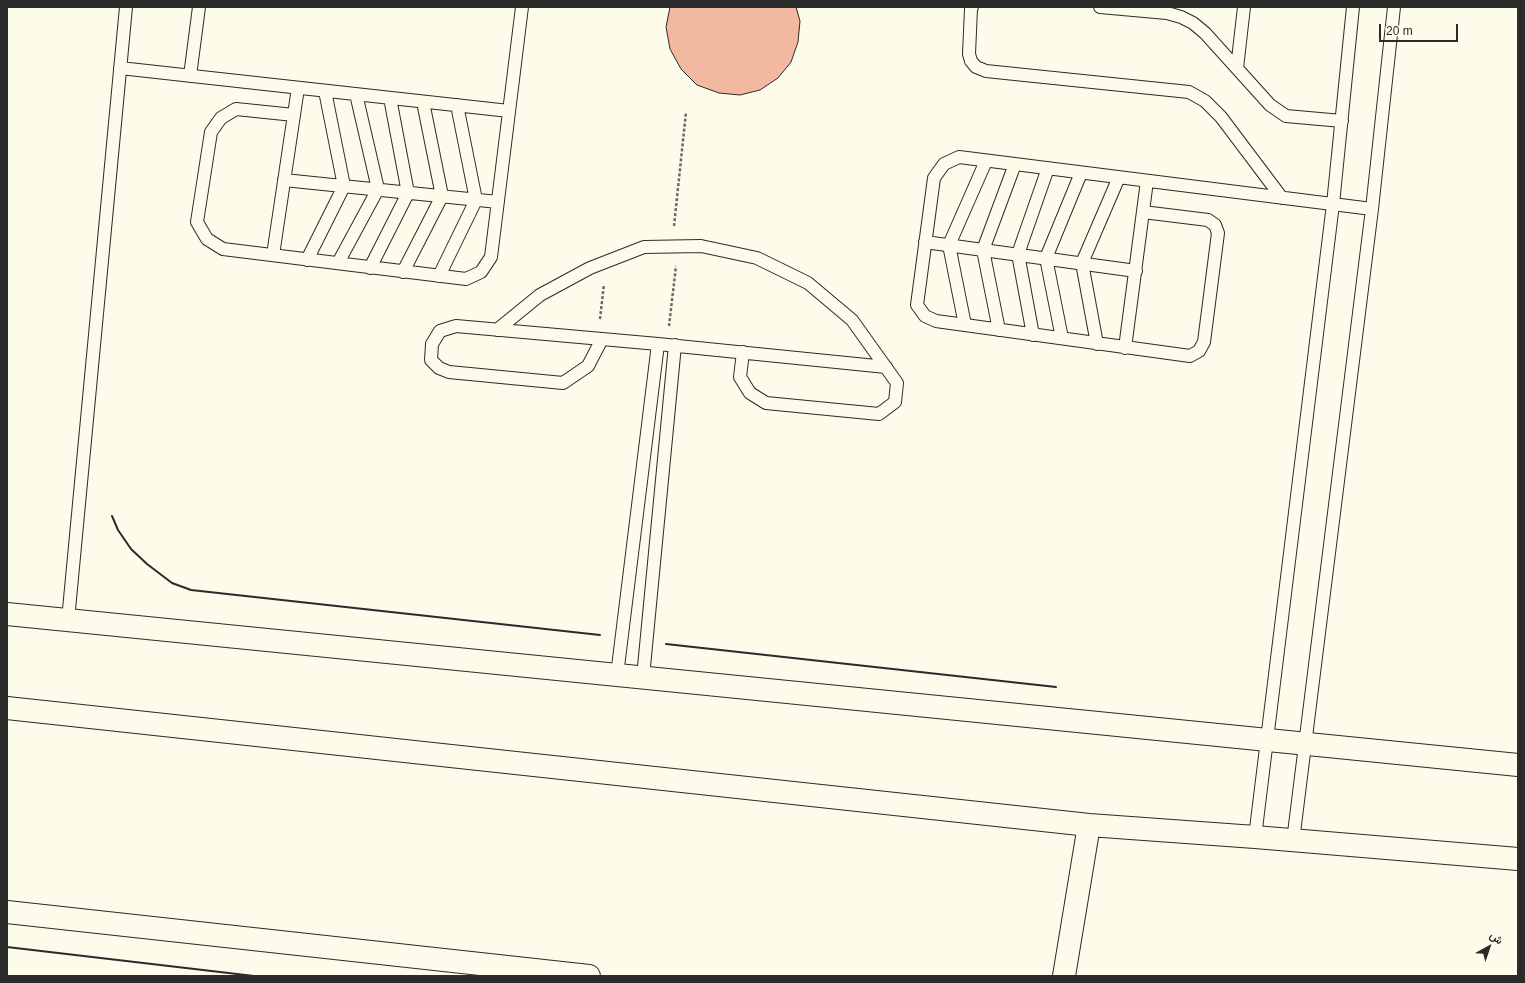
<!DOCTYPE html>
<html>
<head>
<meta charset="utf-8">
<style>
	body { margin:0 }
	#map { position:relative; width:1525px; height:983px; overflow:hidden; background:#fdfbea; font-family:Arial,Vazirmatn,sans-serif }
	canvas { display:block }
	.frame { position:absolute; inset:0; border:8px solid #2b2b2b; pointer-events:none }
	.north { position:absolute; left:1469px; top:927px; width:40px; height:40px; -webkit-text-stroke:3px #fdfbea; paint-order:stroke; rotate:40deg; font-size:11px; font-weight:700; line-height:16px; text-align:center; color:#2b2b2b }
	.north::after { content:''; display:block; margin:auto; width:14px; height:18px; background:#2b2b2b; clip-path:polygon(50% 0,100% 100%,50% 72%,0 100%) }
	.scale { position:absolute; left:1379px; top:24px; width:79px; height:18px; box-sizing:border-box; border:2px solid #2b2b2b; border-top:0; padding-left:5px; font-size:12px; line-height:14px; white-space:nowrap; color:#2b2b2b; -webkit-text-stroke:3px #fdfbea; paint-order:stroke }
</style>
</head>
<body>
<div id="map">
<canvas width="1525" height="983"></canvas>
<div class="frame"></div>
<div class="north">ش</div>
<div class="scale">20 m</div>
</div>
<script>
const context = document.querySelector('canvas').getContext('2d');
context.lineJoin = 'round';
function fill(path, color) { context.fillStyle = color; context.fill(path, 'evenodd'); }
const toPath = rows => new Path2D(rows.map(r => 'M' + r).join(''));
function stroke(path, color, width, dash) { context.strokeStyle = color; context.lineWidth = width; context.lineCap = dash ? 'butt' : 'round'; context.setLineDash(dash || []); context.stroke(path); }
const building = toPath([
	[670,7,796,7,800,21,798,42,791,62,778,78,760,90,740,95,719,93,697,85,681,69,670,49,666,27,670,7]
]);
fill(building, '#f2b8a0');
stroke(building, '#2b2b2b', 1);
const service = toPath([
	[972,7,971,9,969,54,971,61,976,67,986,71,1189,92,1205,101,1221,117,1282,198],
	[1100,7,1167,13,1181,17,1193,23,1205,33,1270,105,1286,116,1342,121],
	[120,68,509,111],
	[1237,68,1244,7],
	[190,76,199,7],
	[294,115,236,109,221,118,211,132,197,222,207,239,223,249,466,279,481,272,491,257,522,7],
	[284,180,498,202],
	[1143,212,1208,220,1215,225,1218,233,1204,342,1199,351,1190,356,936,321,925,316,917,305,934,178,944,164,959,157,1372,209],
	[925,242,1136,271],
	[273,255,298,88],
	[307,260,344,186,325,91],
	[338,263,378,189,356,94],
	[370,268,408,193,390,98],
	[403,272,442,196,423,102],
	[439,276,476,200,457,105],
	[965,325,949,245,986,161],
	[497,330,540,295,590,268,644,247,701,246,757,258,808,283,852,320,897,383,895,402,879,414,766,403,750,393,740,377,743,352],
	[999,330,983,250,1015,164],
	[1033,335,1018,254,1048,168],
	[1062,338,1046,258,1081,173],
	[602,339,588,366,563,383,449,372,439,368,431,360,432,344,440,331,456,326,658,344,886,367],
	[1097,344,1082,263,1119,177],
	[1125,348,1147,181],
	[68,620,126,7],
	[617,675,658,344],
	[643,677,675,345],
	[1255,837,1333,204,1353,7],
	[1293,841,1372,209,1394,7]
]);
const minor = toPath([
	[7,614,1518,765],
	[7,708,1089,825,1255,837,1518,859],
	[7,912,589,976],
	[1064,976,1089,825]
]);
stroke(service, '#2b2b2b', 14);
stroke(minor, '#2b2b2b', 24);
stroke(toPath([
	[674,226,686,112],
	[600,319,604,284],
	[669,326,676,266]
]), '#6a6964', 2.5, [3, 2]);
stroke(service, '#fdfbea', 12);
stroke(minor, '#fdfbea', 22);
stroke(toPath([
	[112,516,118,530,131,549,147,564,172,583,191,590,600,635],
	[666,644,1056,687],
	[7,947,254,976]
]), '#2b2b2b', 2);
</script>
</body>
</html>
